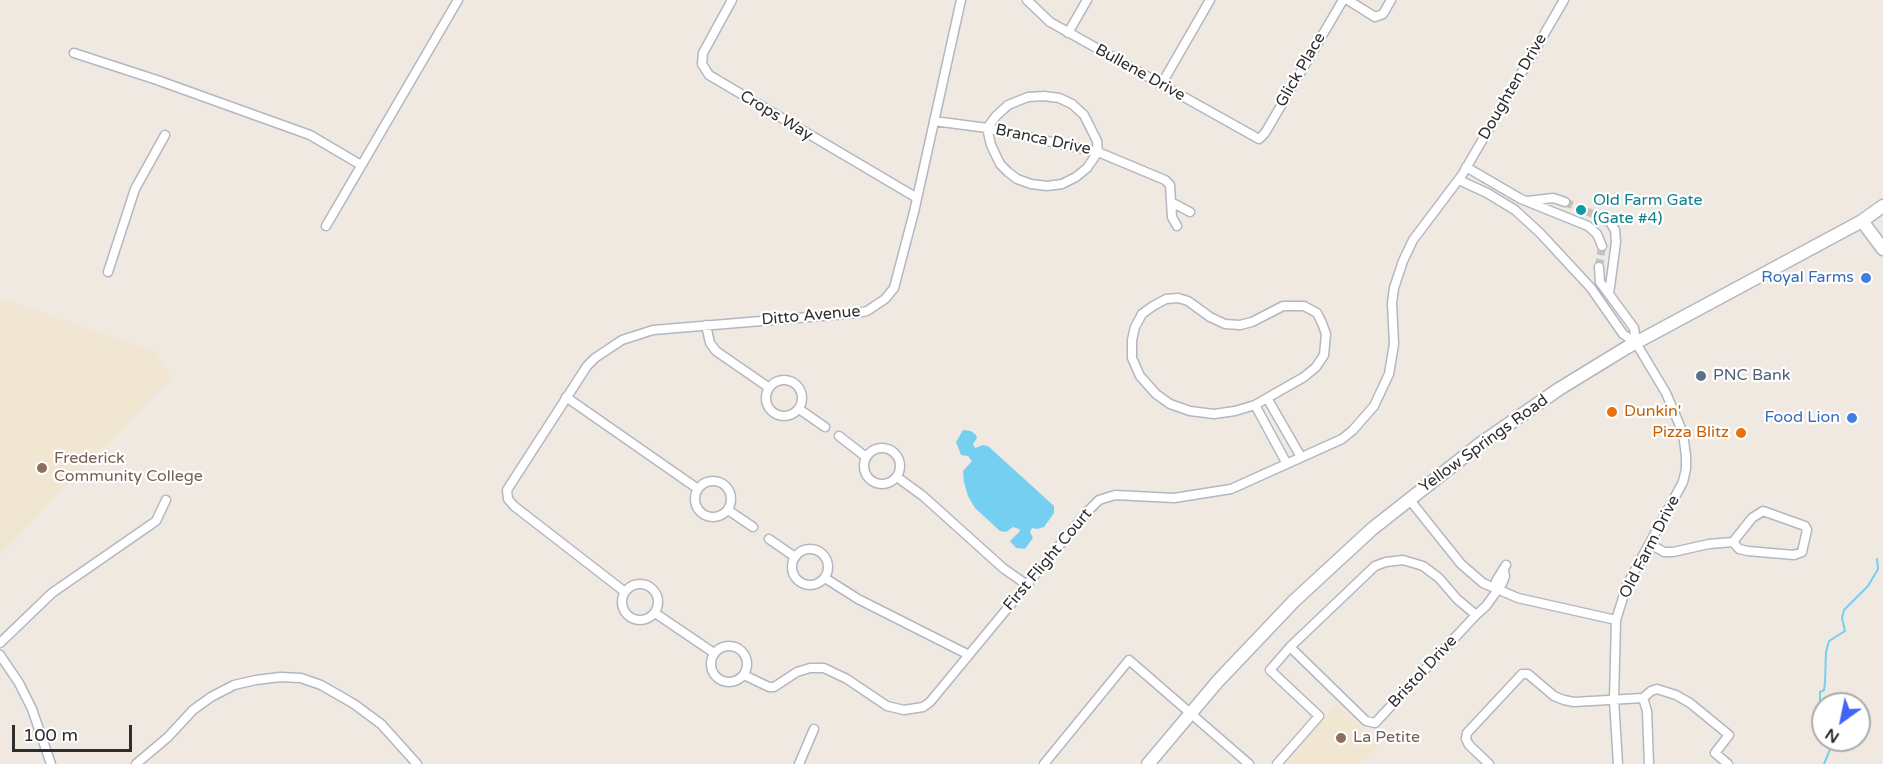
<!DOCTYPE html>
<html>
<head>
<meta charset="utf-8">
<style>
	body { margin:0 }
	#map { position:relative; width:1883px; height:764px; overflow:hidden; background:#efe9e1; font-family:"Varela Round",sans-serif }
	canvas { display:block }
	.north { position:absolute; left:1811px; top:692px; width:60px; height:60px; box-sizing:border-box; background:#fff; border:2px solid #ababab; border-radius:50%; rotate:213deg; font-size:16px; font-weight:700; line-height:24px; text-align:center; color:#2e2e2e }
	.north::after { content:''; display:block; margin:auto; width:21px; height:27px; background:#4264fb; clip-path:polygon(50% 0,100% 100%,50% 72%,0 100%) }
	.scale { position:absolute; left:12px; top:725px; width:120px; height:27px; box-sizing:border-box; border:3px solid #2e2e2e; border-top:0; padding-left:8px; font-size:18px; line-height:21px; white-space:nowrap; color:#2e2e2e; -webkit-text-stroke:4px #fff; paint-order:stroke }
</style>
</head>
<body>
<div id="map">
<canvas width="1883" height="764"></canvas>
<div class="north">N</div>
<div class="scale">100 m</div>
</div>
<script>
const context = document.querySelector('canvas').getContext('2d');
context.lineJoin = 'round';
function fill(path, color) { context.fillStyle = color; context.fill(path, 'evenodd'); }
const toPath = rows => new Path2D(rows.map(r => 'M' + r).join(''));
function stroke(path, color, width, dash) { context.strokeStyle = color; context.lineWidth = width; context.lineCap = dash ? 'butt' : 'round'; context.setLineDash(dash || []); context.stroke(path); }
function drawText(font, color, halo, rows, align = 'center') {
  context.font = font + ' "Varela Round",sans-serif'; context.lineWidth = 4.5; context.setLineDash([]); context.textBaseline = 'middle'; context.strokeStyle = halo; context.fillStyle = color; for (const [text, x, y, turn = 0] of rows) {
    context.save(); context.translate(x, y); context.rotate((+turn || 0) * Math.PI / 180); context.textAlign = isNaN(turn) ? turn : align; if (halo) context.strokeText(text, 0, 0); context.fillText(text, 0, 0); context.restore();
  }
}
fill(toPath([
	[0,298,154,351,171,376,169,381,0,554],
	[1336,703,1379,744,1361,764,1286,764]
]), '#f0e6d1');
fill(toPath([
	[963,430,971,431,976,435,977,438,973,444,975,448,983,445,988,446,1054,506,1054,513,1044,527,1037,529,1032,528,1030,532,1033,538,1025,549,1016,548,1010,541,1020,531,1019,529,1013,527,1006,532,1000,531,975,508,968,496,964,482,963,471,972,461,968,456,961,455,956,442]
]), '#75cff0');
stroke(toPath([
	[1823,708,1820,702,1820,692,1824,690,1825,683,1826,652,1829,641,1845,631,1842,618,1844,610,1868,586,1878,569,1877,559],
	[1824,764,1834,740]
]), '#75cff0', 2);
stroke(toPath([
	[1565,202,1598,216],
	[1599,267,1602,246]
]), '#c8c4bd', 8, [8, 4]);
const street = toPath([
	[732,0,703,53,702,64,709,75,917,198],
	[1027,0,1050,22,1259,139,1265,133,1343,0],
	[1348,0,1375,17,1383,14,1391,0],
	[1068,33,1087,0],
	[74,53,157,80,310,135,361,165],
	[1161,85,1210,0],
	[1044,96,1059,98,1072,104,1084,115,1097,141,1098,152,1087,168,1076,177,1062,184,1047,186,1031,184,1017,179,1008,172,1000,164,991,145,987,128,996,116,1008,105,1028,97,1044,96],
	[934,121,987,128,1098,152,1165,180,1170,185,1172,217,1177,226],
	[1466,167,1521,199,1588,226,1597,234,1602,246],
	[1459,180,1487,193,1515,210,1540,233,1591,288,1623,334,1636,343,1666,393,1683,433,1686,456,1686,469,1683,482,1627,585,1616,620,1614,700,1618,764],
	[1527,201,1553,198,1565,202],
	[1171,202,1190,212],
	[1598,216,1610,222,1615,230,1616,242,1609,294],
	[326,226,458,0],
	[1599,267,1600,282,1634,328,1636,343],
	[108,272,135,189,165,135],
	[1178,298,1188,301,1210,317,1225,324,1240,325,1252,322,1283,306,1304,306,1317,313,1322,323,1326,334,1324,355,1316,367,1304,377,1255,405,1235,411,1214,414,1190,411,1170,404,1156,394,1140,376,1132,358,1132,340,1135,327,1142,314,1153,306,1166,299,1178,298],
	[706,325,710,343,716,351,768,387],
	'766 398a18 18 0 1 1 36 0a18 18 0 1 1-36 0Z',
	[566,397,698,489],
	[1267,398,1301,457],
	[1255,405,1287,464],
	[799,409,825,427],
	[839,436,866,457],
	'864 466a18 18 0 1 1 36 0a18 18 0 1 1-36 0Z',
	[897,477,923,496,1003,568,1027,585],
	'695 499a18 18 0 1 1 36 0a18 18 0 1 1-36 0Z',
	[1409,499,1461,564,1483,583,1518,598,1616,620],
	[728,510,753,527],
	[769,539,795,557],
	[1650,544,1664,552,1673,552,1709,544,1733,542,1752,518,1763,511,1805,526,1807,530,1802,552,1794,555,1748,551,1739,549,1733,542],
	'792 567a18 18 0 1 1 36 0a18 18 0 1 1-36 0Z',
	[825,578,858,599,969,655],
	'622 602a18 18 0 1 1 36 0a18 18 0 1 1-36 0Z',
	[1496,590,1496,581,1506,565],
	[625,592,514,506,508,499,507,490,587,366,595,358,622,340,653,330,858,313,867,311,885,299,894,288,914,212,961,0],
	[655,613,714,653],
	[0,643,52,593,156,521,166,500],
	'711 664a18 18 0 1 1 36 0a18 18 0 1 1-36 0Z',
	[1290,647,1366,721,1375,723,1476,615],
	[0,655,19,683,32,709,51,764],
	[744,675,769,687,774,687,797,672,810,668,824,668,847,679,887,706,904,710,923,707,930,702,1087,512,1099,500,1115,495,1174,498,1231,489,1342,439,1353,430,1374,406,1389,374,1394,344,1392,303,1394,288,1403,261,1413,240,1462,175,1564,0],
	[136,764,168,737,193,710,211,697,234,685,256,680,280,677,301,678,321,685,354,704,381,724,417,764],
	[799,764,814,729],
	[1044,764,1129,660,1249,764],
	[1277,764,1319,716,1270,670,1290,647,1375,566,1386,562,1403,560,1423,566,1439,578,1457,599,1476,615,1486,606,1502,584,1505,576,1504,571],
	[1489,764,1469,745,1466,739,1467,733,1522,674,1528,674,1554,696,1564,700,1574,702,1643,698],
	[1649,764,1647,711,1643,698,1651,691,1657,689,1676,695,1690,703,1729,735,1715,753,1728,764]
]);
const secondary = toPath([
	[1862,221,1883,249],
	[1148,764,1218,681,1294,601,1372,529,1480,444,1559,389,1626,348,1862,221,1883,206]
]);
stroke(street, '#b4b7c1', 11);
stroke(secondary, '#b4b7c1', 15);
stroke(street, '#fff', 8);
stroke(secondary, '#fff', 12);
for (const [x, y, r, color] of [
	[1581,210,6,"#0f9aa8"],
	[1866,278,6,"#3f7fe0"],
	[1701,376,6,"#5c6f8a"],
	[1612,412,6,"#e8710a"],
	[1852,418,6,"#3f7fe0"],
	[1741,433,6,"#e8710a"],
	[42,468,6,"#8d6e63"],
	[1341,738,6,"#8d6e63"]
]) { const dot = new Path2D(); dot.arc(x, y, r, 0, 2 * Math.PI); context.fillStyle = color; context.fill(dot); stroke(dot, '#fff', 2); }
drawText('16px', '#2e2e2e', '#fff', [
	["Glick Place",1301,70,-60],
	["Bullene Drive",1140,73,29],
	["Doughten Drive",1513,87,-60],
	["Crops Way",776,116,31],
	["Branca Drive",1043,140,12],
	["Ditto Avenue",811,316,-5],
	["Yellow Springs Road",1484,444,-36],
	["Old Farm Drive",1650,547,-63],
	["First Flight Court",1048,560,-50],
	["Bristol Drive",1423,672,-47]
]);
drawText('16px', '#0d838f', '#fff', [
	["Old Farm Gate",1593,201],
	["(Gate #4)",1593,219]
], 'left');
drawText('16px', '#366cbe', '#fff', [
	["Royal Farms",1854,278],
	["Food Lion",1840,418]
], 'right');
drawText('16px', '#4e5e75', '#fff', [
	["PNC Bank",1713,376]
], 'left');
drawText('16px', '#c56008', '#fff', [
	["Dunkin'",1624,412],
	["Pizza Blitz",1729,433,"right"]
], 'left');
drawText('16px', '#785e54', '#fff', [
	["Frederick",54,459],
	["Community College",54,477],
	["La Petite",1353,738]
], 'left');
</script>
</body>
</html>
